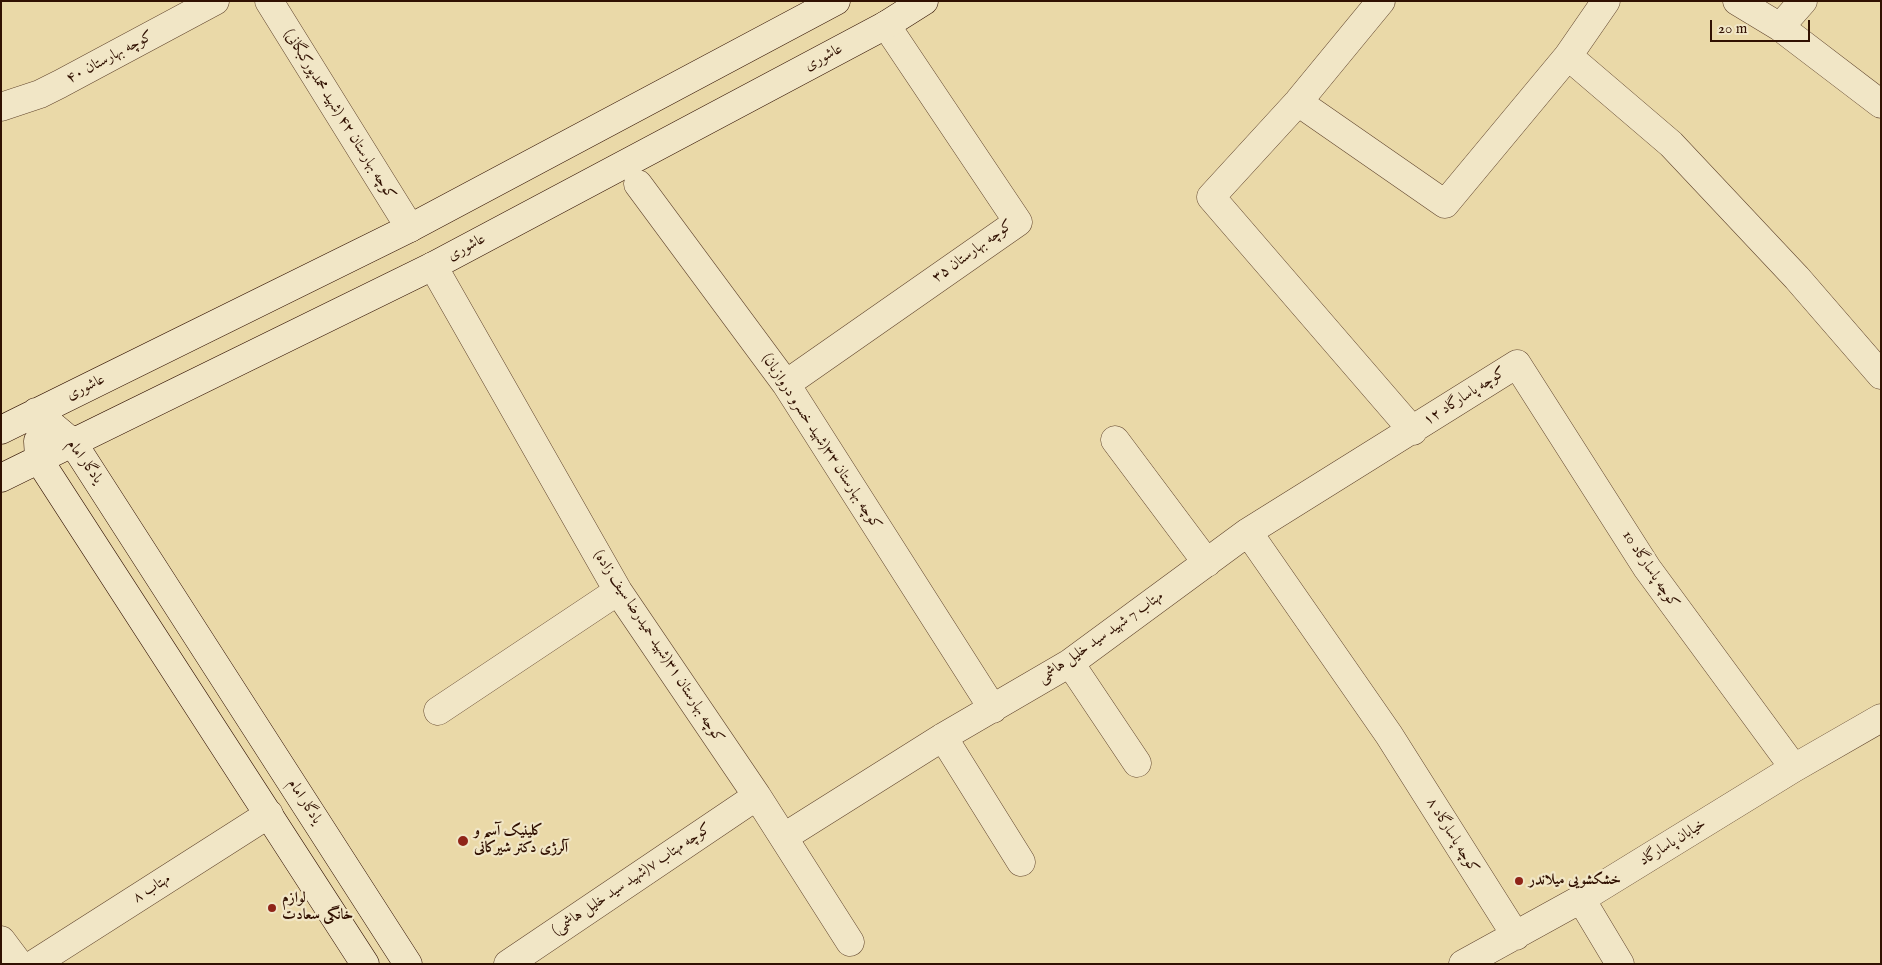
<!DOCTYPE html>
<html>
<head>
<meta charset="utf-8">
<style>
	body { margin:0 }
	#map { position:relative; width:1882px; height:965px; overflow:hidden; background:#ead9a8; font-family:"IM FELL English",serif }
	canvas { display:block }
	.frame { position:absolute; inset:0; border:2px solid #311102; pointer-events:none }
	.scale { position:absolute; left:1710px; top:20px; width:100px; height:22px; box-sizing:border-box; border:2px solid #311102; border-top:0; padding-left:6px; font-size:15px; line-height:18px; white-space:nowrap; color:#311102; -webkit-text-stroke:4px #f1e6c6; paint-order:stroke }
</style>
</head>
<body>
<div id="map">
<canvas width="1882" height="965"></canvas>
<div class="frame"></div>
<div class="scale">20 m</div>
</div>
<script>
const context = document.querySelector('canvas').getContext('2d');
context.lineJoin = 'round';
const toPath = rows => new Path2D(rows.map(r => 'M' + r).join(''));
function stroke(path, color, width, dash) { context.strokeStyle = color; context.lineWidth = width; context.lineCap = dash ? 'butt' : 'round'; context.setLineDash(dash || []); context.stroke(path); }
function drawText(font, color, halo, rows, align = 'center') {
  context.font = font + ' "IM FELL English",Amiri,serif'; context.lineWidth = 4.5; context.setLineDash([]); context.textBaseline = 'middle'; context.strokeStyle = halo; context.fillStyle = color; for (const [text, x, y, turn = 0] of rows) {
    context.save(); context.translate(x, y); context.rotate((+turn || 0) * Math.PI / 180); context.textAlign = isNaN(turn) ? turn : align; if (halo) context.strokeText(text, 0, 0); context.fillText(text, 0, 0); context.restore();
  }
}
const street = toPath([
	[269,1,410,228],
	[1381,1,1298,102,1211,197,1413,431],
	[1737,1,1780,27,1881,104],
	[1780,27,1803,1],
	[1568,56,1671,144,1797,278,1881,375],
	[1298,102,1445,204,1568,56,1606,1],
	[1,107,40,94,60,84,215,1],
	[638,184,786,384,993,709],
	[433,266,618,591,757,796,850,942],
	[786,384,1018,222,886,25],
	[1115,440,1207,563],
	[1248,532,1389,735,1516,936],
	[1070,663,1137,763],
	[438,711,618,591],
	[943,737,1021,862],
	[784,837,943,737,1070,663,1248,532,1517,364,1647,568,1794,768],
	[1581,899,1620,964],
	[1,940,19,964],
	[34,964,269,814],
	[508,964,757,796],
	[1463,964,1581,899,1794,768,1881,718]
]);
const secondary = toPath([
	[36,412,73,443,408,964],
	[1,430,410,228,836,1],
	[38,441,39,460,365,964],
	[1,478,433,266,886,25,924,1]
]);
stroke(street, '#5f432c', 29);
stroke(secondary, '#311102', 29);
stroke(street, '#f1e6c6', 28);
stroke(secondary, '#f1e6c6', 28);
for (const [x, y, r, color] of [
	[463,841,6,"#8f2418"],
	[1519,881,5,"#8f2418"],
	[272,908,5,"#8f2418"]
]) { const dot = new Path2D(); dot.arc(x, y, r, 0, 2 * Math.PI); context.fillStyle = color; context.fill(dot); stroke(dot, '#f1e6c6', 2); }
drawText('15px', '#311102', '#f1e6c6', [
	["کوچه بهارستان ۴۰",110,58,-28],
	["عاشوری",824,58,-28],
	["کوچه بهارستان ۴۲ (شهید محمدپورکبگانی)",339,115,58],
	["عاشوری",467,248,-28],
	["کوچه بهارستان ۳۵",973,252,-36],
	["عاشوری",86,388,-26],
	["کوچه پاسارگاد ۱۲",1465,397,-33],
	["کوچه بهارستان ۳۳(شهید خسرو دروازبان)",821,442,57],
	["یادگار امام",84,462,54],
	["کوچه پاسارگاد 10",1650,570,56],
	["مهتاب 7 شهید سید خلیل هاشمی",1101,638,-35],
	["کوچه بهارستان ۳۱(شهید حمیدرضا سیف زاده)",658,647,57],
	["یادگار امام",304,802,57],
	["کوچه پاسارگاد ۸",1452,836,58],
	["خیابان پاسارگاد",1673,843,-32],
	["کوچه مهتاب ۷(شهید سید خلیل هاشمی)",632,880,-34],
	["مهتاب ۸",152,889,-32]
]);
drawText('bold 15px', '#311102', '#f1e6c6', [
	["کلینیک آسم و",474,832],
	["آلرژی دکتر شیرکانی",474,849],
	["خشکشویی میلاندر",1529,881],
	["لوازم",282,899],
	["خانگی سعادت",282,916]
], 'left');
</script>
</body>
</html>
